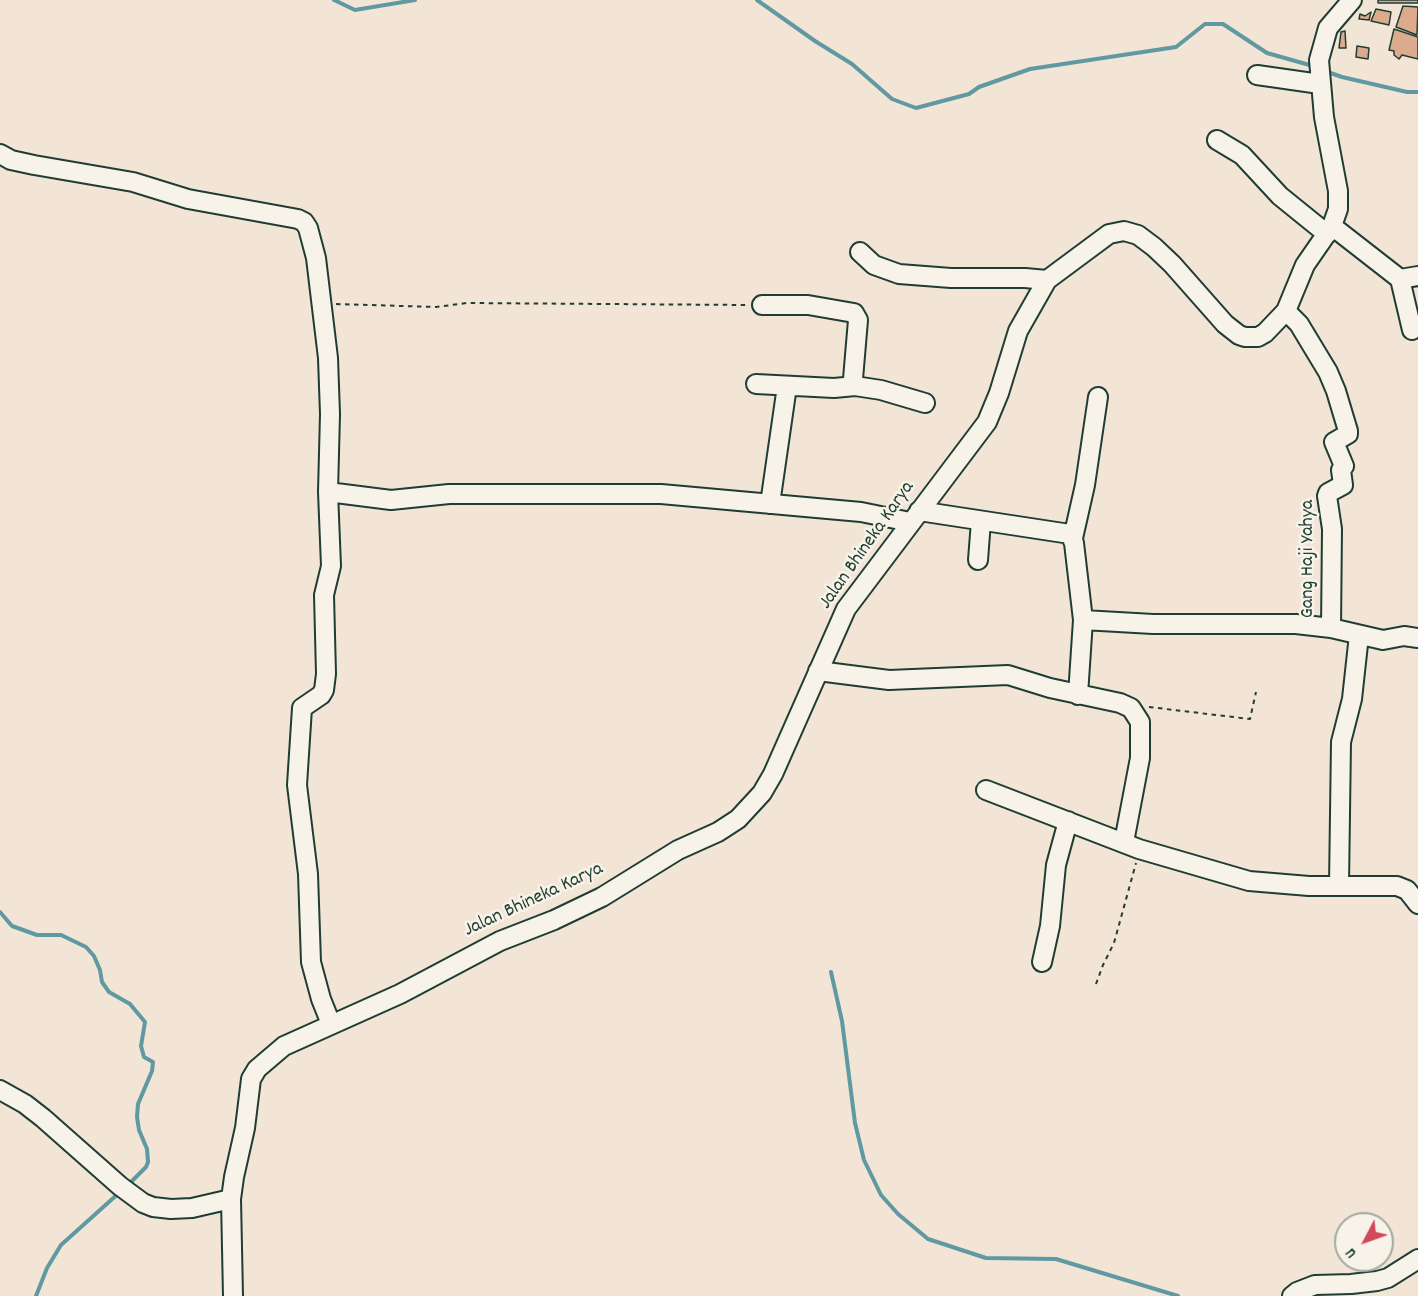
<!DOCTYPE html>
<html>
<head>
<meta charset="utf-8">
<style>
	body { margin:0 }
	#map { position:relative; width:1418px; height:1296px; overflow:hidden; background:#f2e5d6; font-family:Dekko,sans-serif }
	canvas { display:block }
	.north { position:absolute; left:1334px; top:1212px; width:60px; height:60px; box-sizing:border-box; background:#f7f3e8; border:2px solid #a1aaa0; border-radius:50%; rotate:229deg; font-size:16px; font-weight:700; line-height:24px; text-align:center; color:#1f3d34 }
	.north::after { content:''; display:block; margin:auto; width:21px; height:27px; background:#d1495b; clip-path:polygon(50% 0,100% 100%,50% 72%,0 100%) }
</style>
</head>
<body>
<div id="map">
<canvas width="1418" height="1296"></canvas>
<div class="north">U</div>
</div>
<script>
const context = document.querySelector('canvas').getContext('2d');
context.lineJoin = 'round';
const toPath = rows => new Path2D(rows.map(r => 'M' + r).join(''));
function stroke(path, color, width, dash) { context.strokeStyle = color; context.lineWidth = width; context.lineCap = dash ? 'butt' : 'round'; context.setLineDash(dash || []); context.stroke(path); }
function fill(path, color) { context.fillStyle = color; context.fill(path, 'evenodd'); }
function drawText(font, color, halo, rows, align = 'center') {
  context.font = font + ' Dekko,sans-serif'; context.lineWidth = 5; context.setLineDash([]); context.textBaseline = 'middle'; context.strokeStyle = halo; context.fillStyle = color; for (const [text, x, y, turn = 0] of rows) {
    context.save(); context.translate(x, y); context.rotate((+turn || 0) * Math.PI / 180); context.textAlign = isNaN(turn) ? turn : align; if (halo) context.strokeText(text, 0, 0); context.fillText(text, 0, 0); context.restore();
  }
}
stroke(toPath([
	[334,0,355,10,415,0],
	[757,0,815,41,852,64,892,99,916,108,969,94,979,87,1030,69,1176,47,1205,24,1223,24,1267,53,1313,66],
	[1325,71,1342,77,1407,92,1418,92],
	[0,912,12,926,37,935,61,935,86,947,94,956,100,970,102,982,109,992,130,1004,145,1022,141,1046,144,1057,153,1062,152,1071,138,1104,137,1117,139,1130,147,1149,148,1162,146,1167,128,1185],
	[831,972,842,1021,855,1123,864,1160,881,1195,898,1214,928,1239,986,1258,1056,1259,1178,1296],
	[36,1296,47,1268,61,1245,120,1192]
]), '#6099a2', 4);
const building = toPath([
	[1378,0,1418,0,1418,3,1378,3,1378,0],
	[1403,6,1418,7,1417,35,1396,27,1403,6],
	[1376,9,1391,12,1389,25,1371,21,1376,9],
	[1371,12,1369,20,1359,19,1360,14,1365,16,1371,12],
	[1394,29,1418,37,1418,59,1402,55,1399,59,1394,55,1394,51,1389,50,1394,29],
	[1345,31,1346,48,1339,48,1341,32,1345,31],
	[1357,46,1369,48,1368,59,1356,57,1357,46]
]);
fill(building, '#dcab8e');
stroke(building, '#1f3d34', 1.5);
const minor = toPath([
	[1257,75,1320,84],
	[1217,140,1242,155,1280,196,1327,234],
	[0,154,11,160,34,165,133,182,188,199,298,219,304,222,308,228,316,258,328,358,330,414,328,492,331,566,324,595,326,674,324,690,321,695,302,708,297,785,308,874,311,962,321,999,331,1024],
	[1332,226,1400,279,1412,330],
	[860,252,874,265,899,274,951,278,1025,278,1047,280],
	[1400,279,1418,276],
	[762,305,808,305,854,313,858,320,853,379,855,386],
	[1286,311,1299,324,1328,372,1336,391,1348,431,1348,434,1334,442,1344,466,1341,470,1343,485,1328,493,1327,496,1332,529,1331,628],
	[756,384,834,388,855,386,881,390,925,403],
	[328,492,391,500,449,494,661,494,861,512,910,522],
	[770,504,787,386],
	[919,511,1070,534,1074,543,1083,620,1153,624,1296,624,1331,628,1383,640,1404,636,1418,638],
	[1073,538,1085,485,1098,397],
	[978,560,981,521],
	[818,671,889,680,1008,675,1050,688,1120,703,1131,708,1140,722,1140,758,1124,842],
	[1078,695,1083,620],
	[986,790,1139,849,1249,881,1309,886,1397,886,1407,890,1418,904],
	[1339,885,1341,742,1352,699,1359,635],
	[1042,962,1050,926,1056,865,1068,821],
	[0,1090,25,1104,43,1118,120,1186,143,1203,153,1207,171,1209,192,1208,231,1199],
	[233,1296,231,1199,234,1177,245,1128,251,1079,257,1069,284,1046,400,994,500,941,554,920,602,897,678,850,718,832,738,819,762,793,773,774,846,609,987,422,999,393,1018,331,1047,280,1109,234,1124,231,1138,235,1154,247,1172,264,1225,324,1239,335,1245,337,1258,337,1265,333,1286,311,1305,265,1332,226,1338,209,1338,191,1324,117,1319,60,1328,28,1352,0],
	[1292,1296,1297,1292,1315,1285,1351,1284,1377,1281,1388,1278,1418,1259]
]);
stroke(minor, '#1f3d34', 22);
stroke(toPath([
	[336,304,436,307,467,303,747,305],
	[1149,707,1250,719,1256,692],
	[1096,984,1103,965,1114,943,1136,863]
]), '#1f3d34', 2, [4.5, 4.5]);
stroke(minor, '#f7f3e8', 18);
drawText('20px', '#1f3d34', '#f7f3e8', [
	["Jalan Bhineka Karya",868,546,-55],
	["Gang Haji Yahya",1309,559,-90],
	["Jalan Bhineka Karya",534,901,-25]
]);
</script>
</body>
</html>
